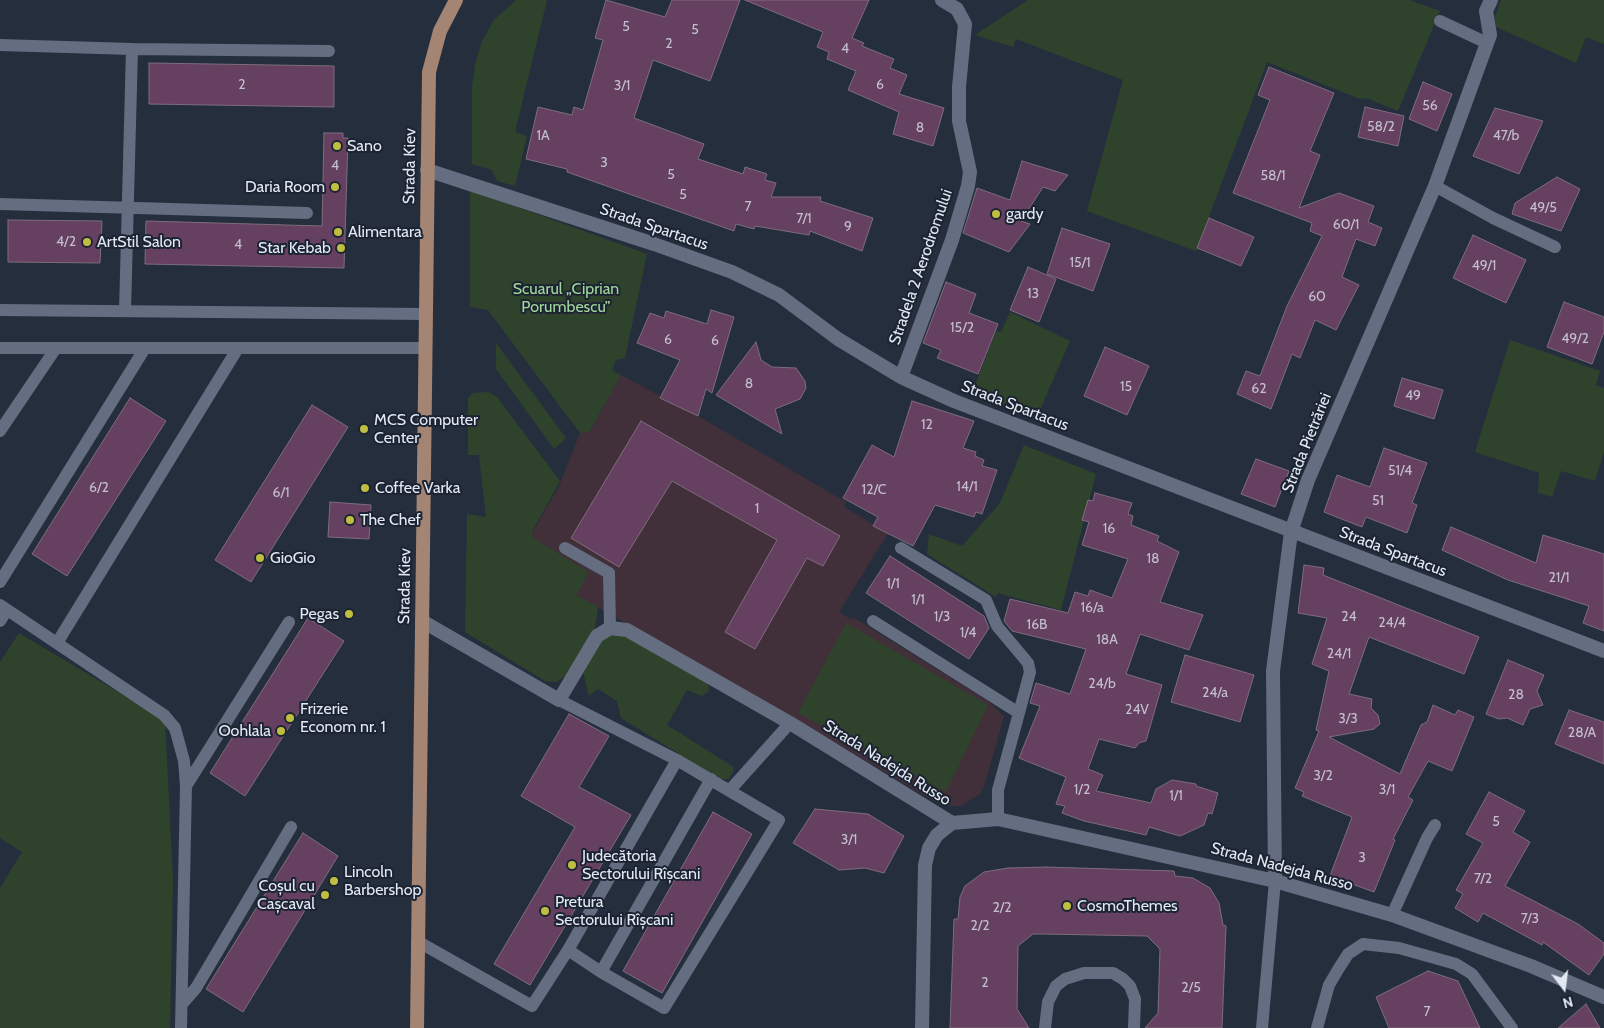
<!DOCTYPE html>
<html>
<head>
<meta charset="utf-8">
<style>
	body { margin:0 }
	#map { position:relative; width:1604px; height:1028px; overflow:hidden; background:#252e3d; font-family:Cabin,sans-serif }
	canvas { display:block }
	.north { position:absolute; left:1539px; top:963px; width:50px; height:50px; -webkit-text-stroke:4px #1c2433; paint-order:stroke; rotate:165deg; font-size:14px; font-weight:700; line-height:20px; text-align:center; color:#e3e9f3 }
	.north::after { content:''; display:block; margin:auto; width:18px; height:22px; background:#e3e9f3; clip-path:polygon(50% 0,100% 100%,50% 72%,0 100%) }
</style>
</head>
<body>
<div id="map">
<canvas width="1604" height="1028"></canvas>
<div class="north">N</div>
</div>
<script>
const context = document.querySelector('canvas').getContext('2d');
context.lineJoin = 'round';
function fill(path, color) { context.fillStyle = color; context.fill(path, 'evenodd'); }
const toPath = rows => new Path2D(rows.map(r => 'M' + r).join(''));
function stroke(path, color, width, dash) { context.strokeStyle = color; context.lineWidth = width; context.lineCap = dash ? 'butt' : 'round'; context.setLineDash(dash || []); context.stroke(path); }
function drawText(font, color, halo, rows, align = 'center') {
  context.font = font + ' Cabin,sans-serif'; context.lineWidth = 4; context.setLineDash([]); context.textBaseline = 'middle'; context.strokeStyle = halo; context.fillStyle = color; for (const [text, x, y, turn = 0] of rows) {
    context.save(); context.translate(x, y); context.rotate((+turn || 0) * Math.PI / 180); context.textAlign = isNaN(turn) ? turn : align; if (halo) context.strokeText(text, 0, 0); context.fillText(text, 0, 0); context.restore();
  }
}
fill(toPath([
	[621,375,698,416,846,502,844,507,888,533,839,612,851,619,853,617,988,701,1004,716,985,784,980,794,961,806,950,806,933,801,791,716,576,595,531,535,559,486,580,433,590,431]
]), '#412f39');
fill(toPath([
	[516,0,547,0,515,132,527,136,515,186,497,181,492,170,472,164,472,87,475,64,482,41,494,20],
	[1028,0,1409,0,1440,11,1398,111,1366,98,1360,99,1267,62,1196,251,1087,211,1123,80,1016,39,1013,47,975,35],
	[1501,0,1604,0,1604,44,1586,37,1576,63,1492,25],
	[470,190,647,254,625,358,616,360,612,370,621,375,590,431,585,433,580,433,488,310,470,307],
	[1010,312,1070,341,1036,419,972,393,996,331,1001,332],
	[1510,340,1600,371,1596,385,1604,388,1604,452,1595,481,1561,471,1552,497,1538,493,1539,473,1475,452],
	[496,343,566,438,554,449,496,369],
	[488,392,497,397,560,481,532,532,533,538,589,572,576,595,598,607,595,628,567,675,556,682,545,681,465,632,467,514,486,517,479,455,468,455,468,398,473,393],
	[1024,445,1096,474,1061,610,998,593,996,597,927,554,929,534,962,546,1000,503],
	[846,623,988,705,946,792,798,713],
	[618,632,708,683,709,691,702,696,687,690,667,725,732,766,734,770,729,779,720,779,621,718,617,701,598,689,589,696,583,672,603,638],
	[19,633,165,720,173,880,170,1028,0,1028,0,888,22,852,0,838,0,662]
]), '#2f432c');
const building = toPath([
	[606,0,665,17,672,0,740,0,710,81,653,60,634,118,704,144,698,159,743,174,745,167,767,174,765,180,776,183,771,197,821,197,820,201,873,218,862,251,810,231,809,235,755,226,754,229,736,224,734,231,567,172,567,169,526,159,538,107,572,115,574,107,583,110,603,40,595,38,606,0],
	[745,0,869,0,852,38,864,43,862,46,894,59,890,68,907,75,899,94,944,108,933,146,893,134,899,112,848,90,856,71,827,59,829,52,817,47,823,32,745,0],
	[149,63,334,66,334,107,149,104,149,63],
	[1269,67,1334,93,1310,151,1320,155,1299,208,1339,193,1374,206,1368,222,1382,228,1375,246,1356,239,1342,277,1359,285,1336,330,1315,320,1300,358,1292,354,1271,409,1237,394,1246,371,1260,376,1287,306,1322,236,1310,231,1312,223,1233,193,1270,100,1258,95,1269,67],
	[1423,82,1452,94,1437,131,1409,119,1423,82],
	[1365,107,1404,116,1398,146,1358,137,1365,107],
	[1495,108,1543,121,1519,174,1473,156,1495,108],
	[324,133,343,133,343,138,348,138,344,268,145,264,146,221,322,226,324,133],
	[1022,161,1068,175,1055,191,1043,187,1021,221,1030,224,1009,252,963,233,977,188,1010,200,1022,161],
	[1557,177,1580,189,1561,231,1512,214,1515,203,1557,177],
	[1209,218,1254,237,1241,266,1197,248,1209,218],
	[8,220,102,221,100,263,8,262,8,220],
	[1062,228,1110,244,1093,291,1047,274,1062,228],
	[1473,235,1526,260,1506,303,1453,278,1473,235],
	[1028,267,1056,279,1039,322,1010,310,1028,267],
	[946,282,976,294,969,313,998,324,978,374,937,358,941,350,923,343,946,282],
	[1564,302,1604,317,1604,332,1592,364,1547,347,1564,302],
	[711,310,734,317,712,393,706,389,698,416,660,398,680,360,637,343,650,313,664,318,666,311,707,324,711,310],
	[756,342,761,360,772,367,796,368,805,381,806,388,800,399,775,409,782,434,716,395,756,342],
	[1105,347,1149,366,1127,415,1084,396,1105,347],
	[1402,378,1443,390,1434,419,1394,406,1402,378],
	[130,398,166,421,67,576,32,554,130,398],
	[912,401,974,421,963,448,976,452,975,456,984,460,982,466,997,470,982,514,976,512,974,517,935,505,913,546,873,526,878,517,843,498,872,445,894,457,912,401],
	[312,405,348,427,251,582,215,560,312,405],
	[641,421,840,536,823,566,807,558,755,649,725,632,777,540,672,481,619,567,571,538,641,421],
	[1384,448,1427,463,1412,503,1417,505,1407,533,1366,517,1362,527,1324,512,1337,475,1370,487,1384,448],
	[1256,459,1289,471,1275,507,1241,494,1256,459],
	[1095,493,1132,503,1128,514,1133,516,1131,525,1159,536,1157,541,1179,552,1160,602,1203,615,1189,650,1140,634,1126,674,1162,685,1146,741,1139,743,1135,748,1099,739,1088,769,1103,775,1096,791,1151,803,1156,789,1172,780,1196,784,1196,786,1218,793,1212,814,1208,813,1204,825,1180,836,1149,827,1146,835,1084,821,1062,813,1065,806,1056,804,1066,777,1019,758,1040,706,1030,703,1036,683,1070,694,1086,649,1012,631,1004,621,1010,599,1068,613,1075,592,1088,596,1090,590,1112,598,1128,559,1082,545,1089,522,1082,520,1088,500,1093,501,1095,493],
	[330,502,371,505,369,539,328,537,330,502],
	[1451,527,1536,563,1543,535,1604,554,1604,631,1583,623,1589,606,1508,580,1442,550,1451,527],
	[890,556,984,616,989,628,969,659,866,593,890,556],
	[1304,565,1324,568,1323,575,1479,637,1464,674,1369,637,1349,694,1372,699,1371,708,1378,715,1380,724,1374,729,1329,737,1400,774,1421,725,1427,722,1433,705,1455,715,1458,710,1474,717,1452,771,1428,761,1408,797,1413,800,1393,839,1395,840,1374,892,1330,876,1352,817,1302,796,1304,792,1295,788,1319,731,1316,730,1329,671,1312,664,1327,618,1298,613,1304,565],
	[308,618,344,641,245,796,210,773,308,618],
	[1185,655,1254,675,1240,722,1171,702,1185,655],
	[1508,660,1544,675,1537,691,1543,705,1530,709,1523,725,1507,718,1499,719,1486,714,1508,660],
	[1569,710,1604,722,1604,764,1555,744,1569,710],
	[569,714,609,736,579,787,631,815,530,985,494,964,575,827,521,796,569,714],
	[1489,792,1525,811,1513,832,1530,842,1505,886,1578,924,1604,943,1604,954,1589,975,1543,942,1542,945,1483,913,1478,922,1455,908,1463,894,1456,890,1483,843,1466,834,1489,792],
	[815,809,868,814,904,836,884,873,865,868,839,870,793,843,815,809],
	[713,812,752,834,662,993,623,971,713,812],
	[303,833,338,856,243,1012,206,989,303,833],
	[1046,867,1174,871,1175,876,1193,878,1210,888,1219,903,1223,925,1226,926,1222,1028,1145,1028,1158,1013,1160,949,1147,936,1044,934,1033,934,1018,946,1017,1009,1029,1028,950,1028,954,919,958,919,960,897,965,886,984,872,1008,868,1046,867],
	[1428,971,1458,981,1480,1028,1389,1028,1376,997,1428,971],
	[1586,1004,1600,1028,1558,1028,1586,1004]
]);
fill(building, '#654060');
stroke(building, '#7e6d7c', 1);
stroke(toPath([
	[1440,21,1487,43],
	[0,45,132,49,125,311],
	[132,49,329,51],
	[1435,186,1493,218,1555,247],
	[0,204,307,213],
	[0,310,425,314],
	[0,348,424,348],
	[0,431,56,348],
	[565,548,609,573,610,628],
	[901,548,986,600,997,626,1028,663,1030,672,1019,713],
	[0,582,145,348],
	[0,605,164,715,175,728,184,761,186,786,181,1028],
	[0,621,7,610],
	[873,621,1019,713,998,790,998,819],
	[57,643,238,348],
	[186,786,289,622],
	[730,790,790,723],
	[1392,915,1427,838,1435,825],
	[417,941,532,1006,568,950,677,760,559,700],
	[568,950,601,972,711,779],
	[601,972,664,1008,779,820,677,760],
	[182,1004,196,988,291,827],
	[1045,1028,1048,1002,1056,986,1065,979,1084,973,1113,973,1123,979,1130,986,1135,999,1134,1028],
	[1262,1028,1275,881],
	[1317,1028,1329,985,1339,968,1348,954,1363,944,1399,948,1456,964,1472,974,1512,1028]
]), '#646e80', 12);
stroke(toPath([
	[427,170,654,244,732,272,779,295,838,339,901,377,954,401,1604,651],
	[901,377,952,240,968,186,970,172,959,121,959,87,965,24,957,9,942,0],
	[422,621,559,700,597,636,610,628,627,630,790,723,952,823,998,819,1275,881,1392,915,1531,966,1604,997],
	[1275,881,1273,671,1291,532,1308,480,1435,186,1490,35,1486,11,1491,0],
	[922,1028,925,865,929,848,937,835,952,823]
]), '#646e80', 14);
stroke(toPath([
	[417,1028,429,72,440,31,456,0]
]), '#a48472', 14);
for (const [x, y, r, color] of [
	[337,146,5,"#c0be41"],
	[335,187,5,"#c0be41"],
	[996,214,5,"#c0be41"],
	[338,232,5,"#c0be41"],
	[87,242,5,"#c0be41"],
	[341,248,5,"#c0be41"],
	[364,429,5,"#c0be41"],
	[365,488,5,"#c0be41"],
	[350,520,5,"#c0be41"],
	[260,558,5,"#c0be41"],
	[349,614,5,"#c0be41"],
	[290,718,5,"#c0be41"],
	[281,731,5,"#c0be41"],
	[572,865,5,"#c0be41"],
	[334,881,5,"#c0be41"],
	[325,895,5,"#c0be41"],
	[1067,906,5,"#c0be41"],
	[545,911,5,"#c0be41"]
]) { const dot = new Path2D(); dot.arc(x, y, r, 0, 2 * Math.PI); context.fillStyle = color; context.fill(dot); stroke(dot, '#1c2433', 2); }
drawText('14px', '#c4bfce', null, [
	["5",626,27],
	["5",695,30],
	["2",669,44],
	["4",845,49],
	["2",242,85],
	["6",880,85],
	["3/1",622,86],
	["56",1430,106],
	["58/2",1381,127],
	["8",920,128],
	["1A",543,136],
	["47/b",1506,136],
	["3",604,163],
	["4",335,166],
	["5",671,175],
	["58/1",1273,176],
	["5",683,195],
	["7",748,207],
	["49/5",1543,208],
	["7/1",804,219],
	["60/1",1346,225],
	["9",848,227],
	["4/2",66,242],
	["4",238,245],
	["15/1",1080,263],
	["49/1",1484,266],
	["13",1033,294],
	["60",1317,297],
	["15/2",962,328],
	["49/2",1575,339],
	["6",668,340],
	["6",715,341],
	["8",749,384],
	["15",1126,387],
	["62",1259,389],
	["49",1413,396],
	["12",927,425],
	["51/4",1400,471],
	["14/1",967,487],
	["6/2",99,488],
	["12/C",874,490],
	["6/1",281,493],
	["51",1378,501],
	["1",757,509],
	["16",1109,529],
	["18",1153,559],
	["21/1",1559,578],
	["1/1",893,584],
	["1/1",918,600],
	["16/a",1092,608],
	["1/3",942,617],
	["24",1349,617],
	["24/4",1392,623],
	["16B",1037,625],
	["1/4",968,633],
	["18A",1107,640],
	["24/1",1339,654],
	["24/b",1102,684],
	["24/a",1215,693],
	["28",1516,695],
	["24V",1137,710],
	["3/3",1348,719],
	["28/A",1582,733],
	["3/2",1323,776],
	["1/2",1082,790],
	["3/1",1387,790],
	["1/1",1176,796],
	["5",1496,822],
	["3/1",849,840],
	["3",1362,858],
	["7/2",1483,879],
	["2/2",1002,908],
	["7/3",1530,919],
	["2/2",980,926],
	["2",985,983],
	["2/5",1191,988],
	["7",1427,1012]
]);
drawText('16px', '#e3e9f3', '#1c2433', [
	["Sano",347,146],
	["Daria Room",325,187,"right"],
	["gardy",1006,214],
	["Alimentara",348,232],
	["ArtStil Salon",97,242],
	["Star Kebab",331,248,"right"],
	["MCS Computer",374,420],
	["Center",374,438],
	["Coffee Varka",375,488],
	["The Chef",360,520],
	["GioGio",270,558],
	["Pegas",339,614,"right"],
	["Frizerie",300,709],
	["Econom nr. 1",300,727],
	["Oohlala",271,731,"right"],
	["Judecătoria",582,856],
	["Sectorului Rîșcani",582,874],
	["Lincoln",344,872],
	["Barbershop",344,890],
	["Coșul cu",315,886,"right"],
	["Cașcaval",315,904,"right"],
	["Pretura",555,902],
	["Sectorului Rîșcani",555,920],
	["CosmoThemes",1077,906]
], 'left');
drawText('16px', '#e3e9f3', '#1c2433', [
	["Strada Kiev",410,166,-89],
	["Strada Spartacus",654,227,19],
	["Stradela 2 Aerodromului",921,267,-71],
	["Strada Spartacus",1015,406,21],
	["Strada Pietrăriei",1307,443,-68],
	["Strada Spartacus",1393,552,21],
	["Strada Kiev",405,586,-89],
	["Strada Nadejda Russo",887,763,32],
	["Strada Nadejda Russo",1282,867,15]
]);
drawText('16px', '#a2d79a', '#1c2433', [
	["Scuarul „Ciprian",566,289],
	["Porumbescu”",566,307]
]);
</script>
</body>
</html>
